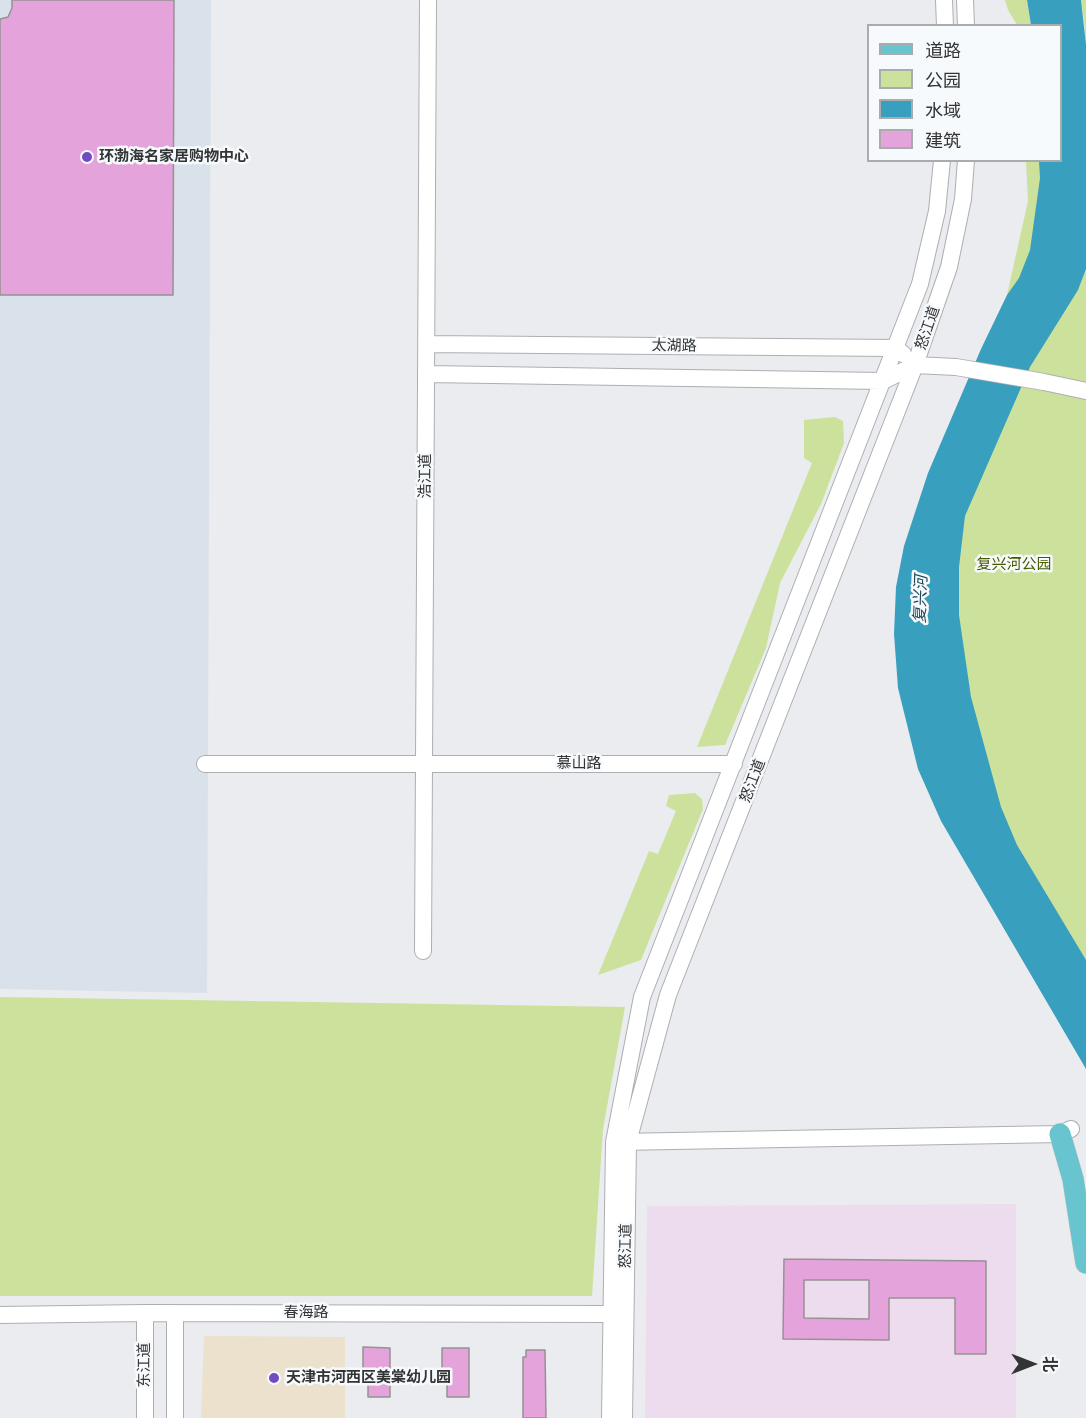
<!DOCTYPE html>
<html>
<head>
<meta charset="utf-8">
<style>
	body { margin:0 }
	#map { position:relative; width:1086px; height:1418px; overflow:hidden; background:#eaecef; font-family:"IBM Plex Sans","Noto Sans SC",sans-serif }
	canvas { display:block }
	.legend { position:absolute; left:867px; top:24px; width:195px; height:138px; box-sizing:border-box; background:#f7fafc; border:2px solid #a9abac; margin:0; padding:8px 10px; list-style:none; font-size:18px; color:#333435 }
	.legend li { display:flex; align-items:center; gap:12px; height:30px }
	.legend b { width:30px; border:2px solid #a9abac }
	.north { position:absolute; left:1002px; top:1334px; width:60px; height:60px; -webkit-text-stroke:4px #f7fafc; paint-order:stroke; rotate:90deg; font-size:16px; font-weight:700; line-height:24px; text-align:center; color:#333435 }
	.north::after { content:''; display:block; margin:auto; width:21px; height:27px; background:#333435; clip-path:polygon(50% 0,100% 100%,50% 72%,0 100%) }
</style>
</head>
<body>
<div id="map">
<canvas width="1086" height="1418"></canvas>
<ul class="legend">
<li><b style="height:8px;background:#68c4ce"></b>道路</li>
<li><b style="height:16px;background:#cce19c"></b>公园</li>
<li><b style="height:16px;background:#399fbf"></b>水域</li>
<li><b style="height:16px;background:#e4a3da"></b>建筑</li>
</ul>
<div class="north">北</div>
</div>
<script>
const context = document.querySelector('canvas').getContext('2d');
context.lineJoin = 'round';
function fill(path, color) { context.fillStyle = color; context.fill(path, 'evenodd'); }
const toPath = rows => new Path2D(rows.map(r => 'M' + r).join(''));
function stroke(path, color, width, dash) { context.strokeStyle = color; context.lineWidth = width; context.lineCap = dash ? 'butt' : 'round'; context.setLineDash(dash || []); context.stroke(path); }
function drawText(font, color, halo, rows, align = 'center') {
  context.font = font + ' "IBM Plex Sans","Noto Sans SC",sans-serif'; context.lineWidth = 5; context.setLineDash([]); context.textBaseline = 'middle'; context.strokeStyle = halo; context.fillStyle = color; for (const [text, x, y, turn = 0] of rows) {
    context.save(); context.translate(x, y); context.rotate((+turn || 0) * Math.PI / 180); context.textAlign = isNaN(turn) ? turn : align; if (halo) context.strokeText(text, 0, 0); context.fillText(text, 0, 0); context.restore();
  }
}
fill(toPath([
	[0,0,211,0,207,993,0,989]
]), '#d9e1ea');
fill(toPath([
	[1016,1204,1016,1418,645,1418,647,1206]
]), '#eddcee');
fill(toPath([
	[204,1336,345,1337,345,1418,201,1418]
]), '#ebe1cc');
fill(toPath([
	[1005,0,1027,0,1031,25,1017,25,1008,10],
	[1081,0,1086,0,1086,1007,953,772,941,563,1007,295,1028,201,1026,161,1060,160,1085,29],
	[835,417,843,421,844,443,821,504,780,583,766,648,725,745,697,747,812,463,804,458,804,420],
	[695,793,702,799,703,809,641,960,598,975,649,851,658,854,676,811,666,806,669,795],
	[0,997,625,1007,603,1129,592,1296,0,1296]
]), '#cce19c');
fill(toPath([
	[1027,0,1081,0,1086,45,1086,269,1078,290,1030,367,965,516,959,567,959,615,971,697,1001,807,1017,845,1086,960,1086,1069,941,821,918,769,898,688,894,634,896,587,904,546,928,473,981,349,1007,295,1019,278,1030,250,1040,178,1039,161,1060,160,1060,26,1031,25]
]), '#399fbf');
const building = toPath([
	[12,0,174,0,173,295,0,295,0,19,8,17,12,8,12,0],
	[784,1259,986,1261,986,1354,955,1354,955,1298,889,1298,889,1340,783,1339,784,1259],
	[804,1280,869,1280,869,1319,804,1318,804,1280],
	[363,1347,390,1348,390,1397,368,1397,368,1384,363,1384,363,1347],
	[442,1348,469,1348,469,1397,447,1397,447,1384,442,1384,442,1348],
	[526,1350,545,1350,546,1418,523,1418,523,1357,526,1357,526,1350]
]);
fill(building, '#e4a3da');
stroke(building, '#959294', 1.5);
const minor = toPath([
	[944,0,945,26],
	[965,0,966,26],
	[427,344,895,348,903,354],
	[427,374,883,381,915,365,956,367,1044,382,1086,391],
	[205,764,734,764],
	[423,951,428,0],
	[618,1142,1060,1134,1071,1129],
	[145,1313,145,1418],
	[0,1315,145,1313,612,1314],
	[175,1418,175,1313],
	[610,1418,614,1142,642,997,920,284,937,211,942,160],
	[624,1418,628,1142,668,995,915,365,949,267,963,199,966,160]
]);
const major = toPath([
	[1060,1134,1073,1179,1086,1263]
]);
stroke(minor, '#acafb1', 18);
stroke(major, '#cacaca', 22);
stroke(minor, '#fff', 16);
stroke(major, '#68c4ce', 21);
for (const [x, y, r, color] of [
	[87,157,6,"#704bc4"],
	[274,1378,6,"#704bc4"]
]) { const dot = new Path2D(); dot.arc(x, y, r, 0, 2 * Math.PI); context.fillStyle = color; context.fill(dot); stroke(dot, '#f7fafc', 2); }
drawText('bold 15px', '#333435', '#f7fafc', [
	["环渤海名家居购物中心",99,157],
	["天津市河西区美棠幼儿园",286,1378]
], 'left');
drawText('15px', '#333435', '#f7fafc', [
	["怒江道",928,328,-71],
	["太湖路",674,346,1],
	["浩江道",426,476,-90],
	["慕山路",579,764],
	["怒江道",753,781,-69],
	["怒江道",626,1246,-89],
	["春海路",306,1313],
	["东江道",145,1365,-90]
]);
drawText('15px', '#485a00', '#f7fafc', [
	["复兴河公园",1014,565]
]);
drawText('italic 16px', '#1b4755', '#f7fafc', [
	["复兴河",921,599,-88]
]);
</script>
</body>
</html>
